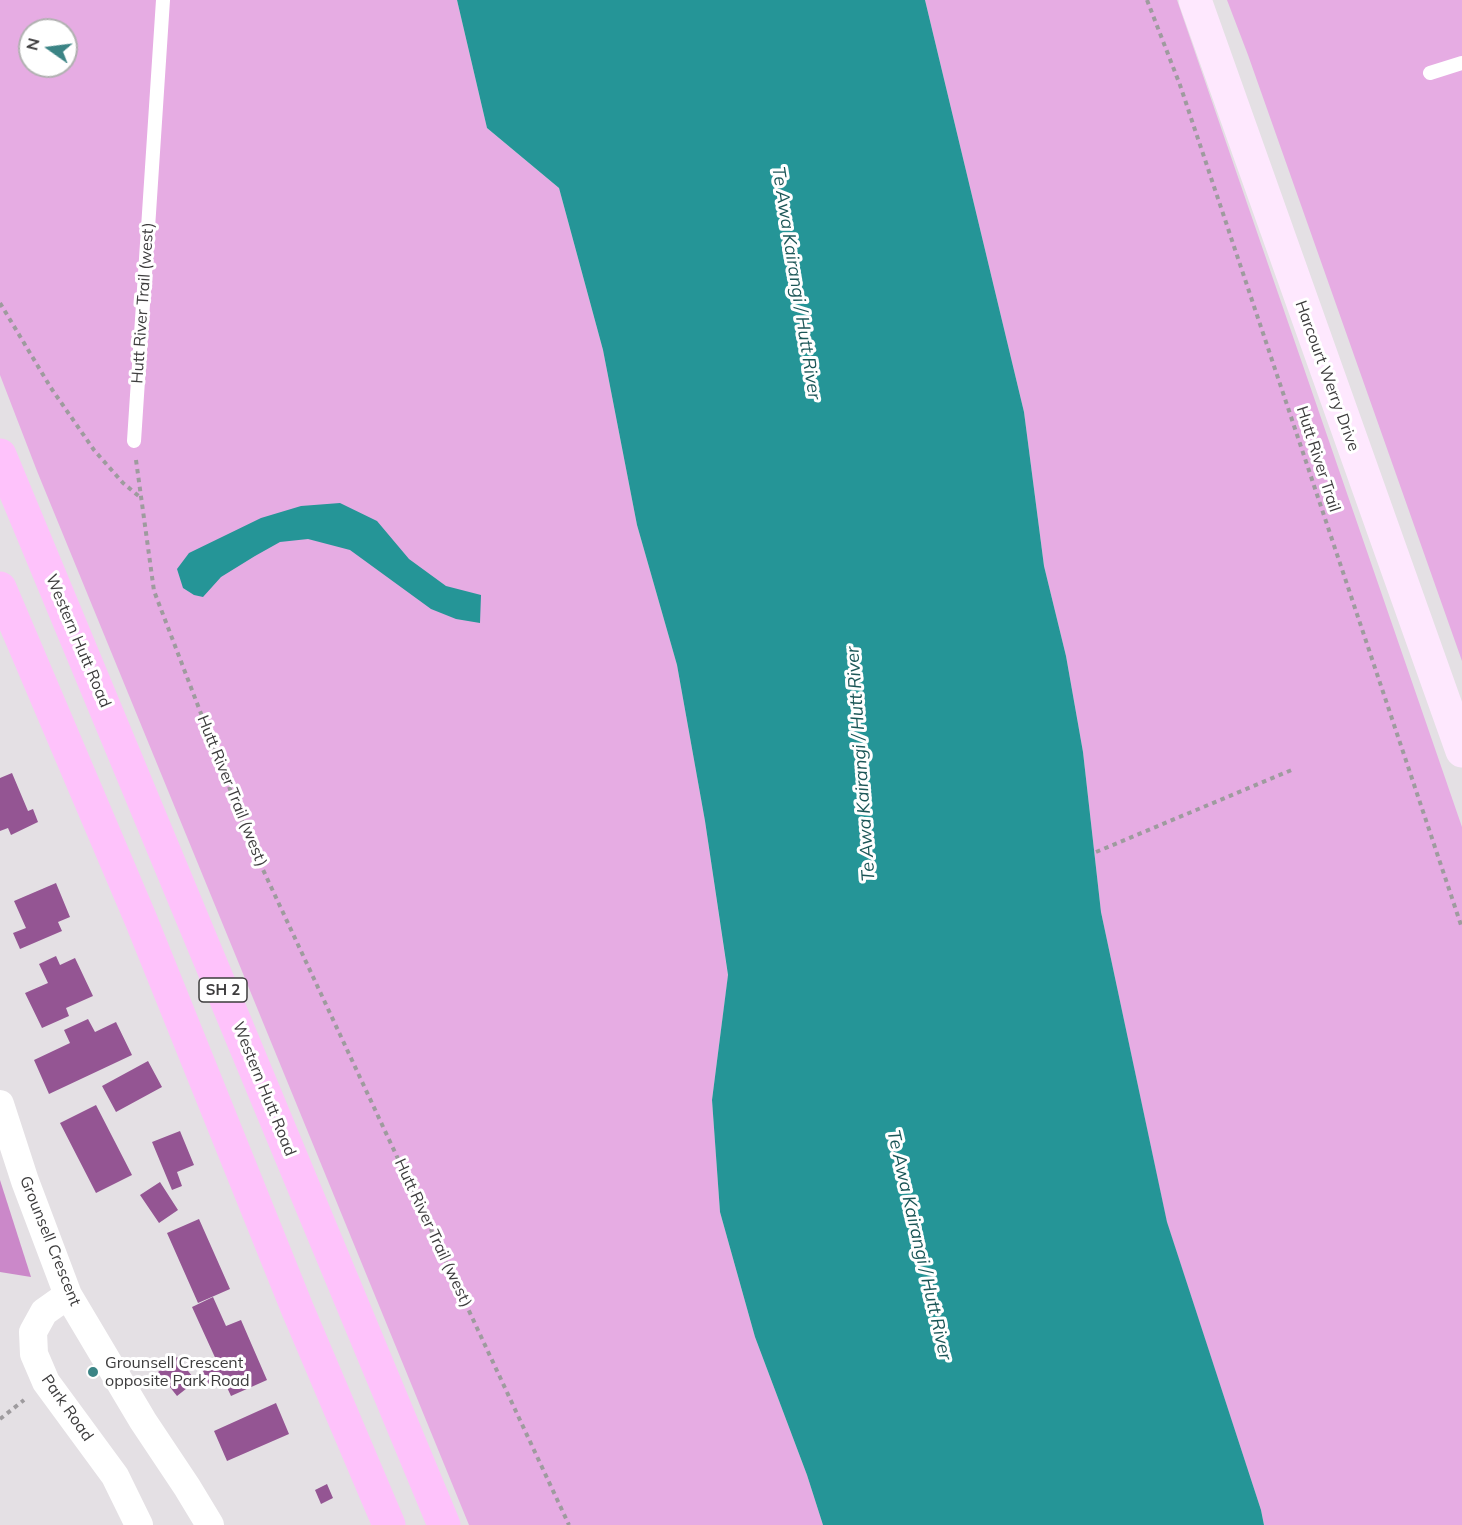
<!DOCTYPE html>
<html>
<head>
<meta charset="utf-8">
<style>
	body { margin:0 }
	#map { position:relative; width:1462px; height:1525px; overflow:hidden; background:#e4e0e4; font-family:Mulish,sans-serif }
	canvas { display:block }
	.north { position:absolute; left:18px; top:18px; width:60px; height:60px; box-sizing:border-box; background:#fff; border:2px solid #b1b1b1; border-radius:50%; rotate:284deg; font-size:16px; font-weight:700; line-height:24px; text-align:center; color:#3d3c3d }
	.north::after { content:''; display:block; margin:auto; width:21px; height:27px; background:#3b8485; clip-path:polygon(50% 0,100% 100%,50% 72%,0 100%) }
</style>
</head>
<body>
<div id="map">
<canvas width="1462" height="1525"></canvas>
<div class="north">N</div>
</div>
<script>
const context = document.querySelector('canvas').getContext('2d');
context.lineJoin = 'round';
function fill(path, color) { context.fillStyle = color; context.fill(path, 'evenodd'); }
const toPath = rows => new Path2D(rows.map(r => 'M' + r).join(''));
function stroke(path, color, width, dash) { context.strokeStyle = color; context.lineWidth = width; context.lineCap = dash ? 'butt' : 'round'; context.setLineDash(dash || []); context.stroke(path); }
function drawText(font, color, halo, rows, align = 'center') {
  context.font = font + ' Mulish,sans-serif'; context.lineWidth = 6; context.setLineDash([]); context.textBaseline = 'middle'; context.strokeStyle = halo; context.fillStyle = color; for (const [text, x, y, turn = 0] of rows) {
    context.save(); context.translate(x, y); context.rotate((+turn || 0) * Math.PI / 180); context.textAlign = isNaN(turn) ? turn : align; if (halo) context.strokeText(text, 0, 0); context.fillText(text, 0, 0); context.restore();
  }
}
fill(toPath([
	[0,0,457,0,487,128,559,188,603,350,637,525,677,665,705,821,728,976,712,1100,720,1212,755,1337,807,1475,823,1525,469,1525,37,471,0,375],
	[30,30,66,30,66,66,30,66],
	[925,0,1177,0,1462,827,1462,1525,1264,1525,1261,1510,1167,1223,1101,912,1083,752,1066,656,1044,566,1024,412],
	[1227,0,1462,0,1462,661,1248,55]
]), '#e6ace3');
fill(toPath([
	[0,1180,31,1277,0,1272]
]), '#cb88c9');
fill(toPath([
	[457,0,925,0,1024,412,1044,566,1066,656,1083,752,1101,912,1167,1222,1261,1510,1264,1525,823,1525,807,1475,755,1337,720,1212,712,1100,728,975,705,821,677,665,637,525,603,350,559,188,487,128],
	[340,503,377,521,409,559,446,586,481,595,480,623,456,619,431,609,350,550,308,539,280,542,255,556,221,577,203,597,194,595,183,588,177,569,189,553,261,518,301,506]
]), '#259597');
fill(toPath([
	[12,773,28,811,33,809,38,822,11,835,8,828,0,831,0,778],
	[56,883,70,917,58,922,62,931,20,949,13,933,26,928,14,901],
	[56,956,60,965,75,958,93,996,66,1008,69,1016,42,1028,25,993,48,983,39,964],
	[88,1019,95,1032,116,1022,132,1055,49,1094,34,1060,70,1043,64,1030],
	[148,1061,162,1087,116,1112,102,1086],
	[96,1105,132,1175,96,1193,60,1123],
	[180,1131,194,1165,177,1172,182,1186,172,1190,152,1142],
	[160,1182,178,1210,159,1223,140,1195],
	[199,1219,230,1289,198,1303,167,1233],
	[213,1297,226,1326,241,1320,267,1380,231,1396,224,1381,210,1387,203,1371,218,1364,192,1307],
	[177,1357,196,1381,177,1396,158,1372],
	[276,1403,289,1434,227,1461,214,1431],
	[327,1484,333,1498,321,1504,315,1490]
]), '#945593');
stroke(toPath([
	[1147,0,1180,85,1462,928],
	[0,303,51,388,94,450,123,483,141,498],
	[136,460,154,591,251,844,569,1525],
	[1096,852,1294,769],
	[0,1419,24,1400]
]), '#9e9b9e', 4, [4.5, 4.5]);
stroke(toPath([
	[1430,73,1462,63],
	[134,441,163,0]
]), '#fff', 14);
stroke(toPath([
	[0,1104,25,1181,68,1295,143,1421,187,1487,210,1525],
	[68,1295,44,1312,33,1332,34,1354,46,1382,115,1476,139,1525]
]), '#fff', 28);
stroke(toPath([
	[1195,0,1462,751]
]), '#fee8fe', 33);
stroke(toPath([
	[0,455,444,1525],
	[0,588,141,920,297,1308,389,1525]
]), '#fec2fb', 33);
for (const [x, y, r, color] of [
	[93,1372,6,"#3b8485"]
]) { const dot = new Path2D(); dot.arc(x, y, r, 0, 2 * Math.PI); context.fillStyle = color; context.fill(dot); stroke(dot, '#fff', 2); }
for (const [x, y, w] of [
	[223,990,48]
]) { const box = new Path2D(); box.roundRect(x - w / 2, y - 12, w, 24, 4.5); context.fillStyle = '#fff'; context.fill(box); stroke(box, '#3d3c3d', 1.5); }
drawText('bold 15px', '#3d3c3d', null, [
	["SH 2",223,990]
]);
drawText('16px', '#3d3c3d', '#fff', [
	["Hutt River Trail (west)",143,303,-86],
	["Harcourt Werry Drive",1327,376,70],
	["Hutt River Trail",1318,459,72],
	["Western Hutt Road",78,641,67],
	["Hutt River Trail (west)",232,791,68],
	["Western Hutt Road",264,1089,68],
	["Hutt River Trail (west)",433,1233,65],
	["Grounsell Crescent",50,1241,68],
	["Park Road",67,1408,55]
]);
drawText('16px', '#3d3c3d', '#fff', [
	["Grounsell Crescent",105,1363],
	["opposite Park Road",105,1381]
], 'left');
drawText('italic 18px', '#1b5657', '#fff', [
	["Te Awa Kairangi / Hutt River",796,283,81],
	["Te Awa Kairangi / Hutt River",861,764,-94],
	["Te Awa Kairangi / Hutt River",919,1245,77]
]);
</script>
</body>
</html>
